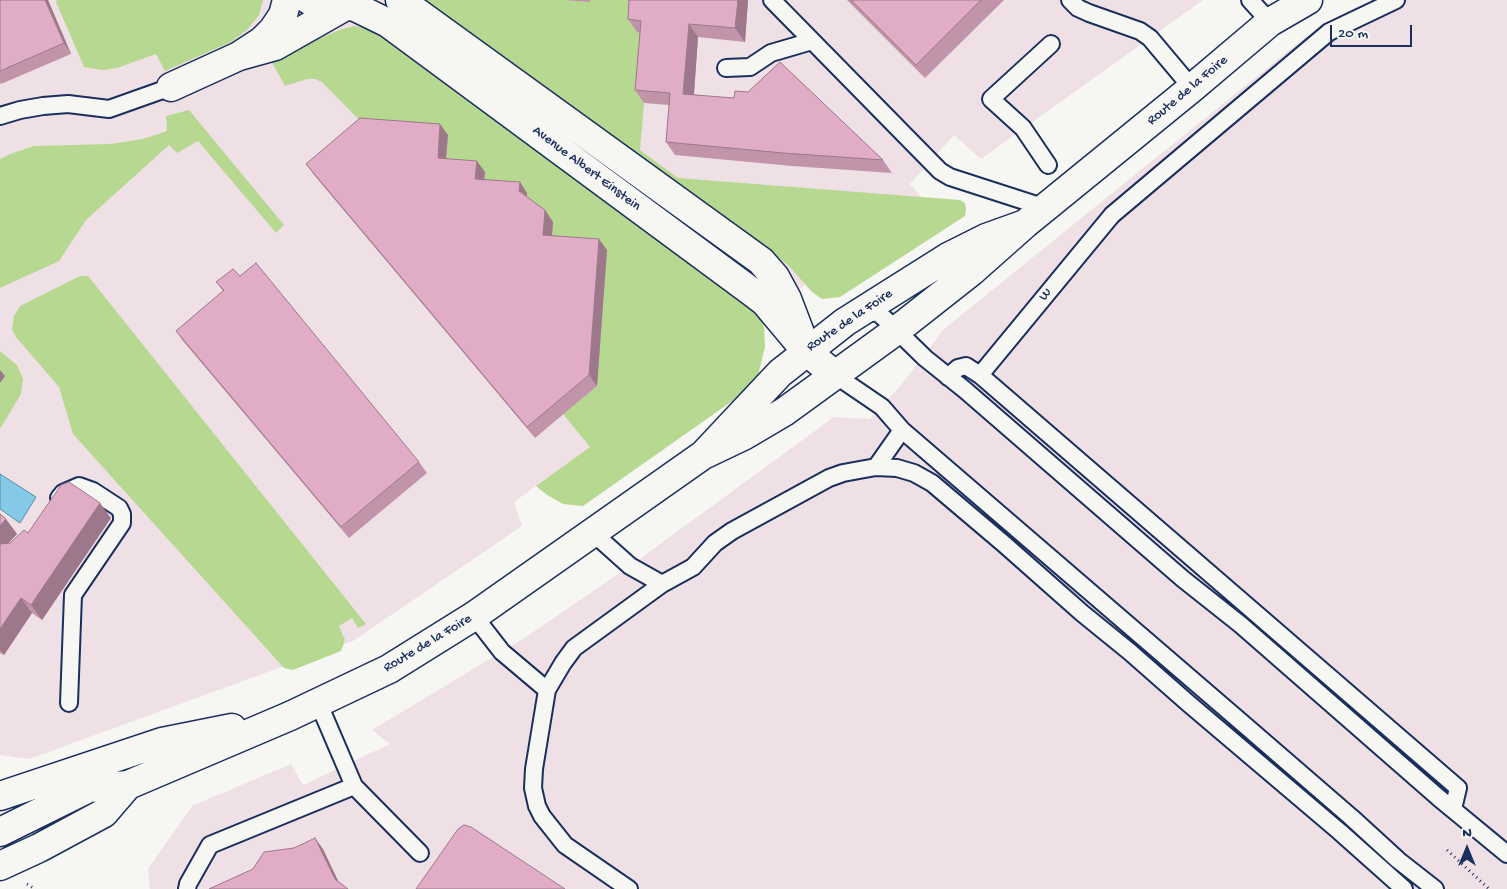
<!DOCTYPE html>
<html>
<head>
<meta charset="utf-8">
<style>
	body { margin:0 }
	#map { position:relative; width:1507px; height:889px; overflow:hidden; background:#f6f6f2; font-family:"Gochi Hand",sans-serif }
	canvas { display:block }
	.north { position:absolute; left:1442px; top:824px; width:50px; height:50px; -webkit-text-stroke:4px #f6f6f2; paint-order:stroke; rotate:0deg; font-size:14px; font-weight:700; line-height:20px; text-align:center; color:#1b2f5e }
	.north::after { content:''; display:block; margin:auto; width:18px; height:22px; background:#1b2f5e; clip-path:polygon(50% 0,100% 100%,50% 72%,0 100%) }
	.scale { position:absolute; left:1330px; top:25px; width:82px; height:22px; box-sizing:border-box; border:2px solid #1b2f5e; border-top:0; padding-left:6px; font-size:15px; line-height:18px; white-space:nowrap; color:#1b2f5e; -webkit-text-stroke:4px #f6f6f2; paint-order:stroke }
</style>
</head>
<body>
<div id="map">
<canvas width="1507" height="889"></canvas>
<div class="north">N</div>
<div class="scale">20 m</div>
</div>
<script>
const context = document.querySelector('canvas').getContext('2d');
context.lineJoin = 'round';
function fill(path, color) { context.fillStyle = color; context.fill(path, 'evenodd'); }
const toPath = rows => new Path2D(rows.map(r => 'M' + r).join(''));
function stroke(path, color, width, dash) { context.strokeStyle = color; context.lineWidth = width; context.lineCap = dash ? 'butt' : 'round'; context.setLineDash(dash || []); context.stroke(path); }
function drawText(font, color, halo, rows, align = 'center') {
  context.font = font + ' "Gochi Hand",sans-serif'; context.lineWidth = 4; context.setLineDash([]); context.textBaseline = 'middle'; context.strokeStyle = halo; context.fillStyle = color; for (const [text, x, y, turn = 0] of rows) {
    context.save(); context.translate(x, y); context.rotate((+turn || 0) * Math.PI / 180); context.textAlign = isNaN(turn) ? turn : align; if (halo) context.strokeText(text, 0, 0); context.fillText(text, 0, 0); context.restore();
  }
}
fill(toPath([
	[0,0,1203,0,981,159,954,135,910,184,921,197,615,429,514,502,522,526,353,641,29,759,0,755],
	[1373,0,1507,0,1507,889,150,889,148,869,192,806,291,764,303,785,390,744,372,730,523,639,630,566,834,417,870,419,902,384,944,329,1303,39,1334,19]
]), '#efe0e5');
fill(toPath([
	[57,0,263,0,259,15,248,29,231,42,165,71,156,54,117,68,102,70,84,67,56,2],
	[424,0,571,0,590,2,590,0,640,0,650,34,640,150,678,178,960,200,965,203,966,210,965,216,840,297,822,299,812,292,789,266,768,249,762,252],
	[355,26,371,30,386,36,758,311,764,327,765,347,758,375,738,397,583,506,563,504,547,495,536,486,590,447,563,414,597,386,551,246,445,169,368,129,322,82,315,79,307,79,285,86,270,59,342,29],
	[189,110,284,225,276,233,198,141,177,153,169,145,86,220,59,261,0,288,0,159,10,154,34,146,111,144,143,139,167,131,166,116],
	[83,276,88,276,366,624,358,628,352,618,339,626,345,640,341,651,293,670,284,668,73,434,59,387,16,337,12,329,14,316,20,306,78,277],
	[0,351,17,365,23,379,21,394,0,429,0,383,4,376,0,373]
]), '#b7d891');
const water = toPath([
	[0,474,36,497,20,523,0,509,0,474]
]);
fill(water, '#84c9e5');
stroke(water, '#5a8baf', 1);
const service = toPath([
	[772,0,940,171,950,177,1046,208],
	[1070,0,1078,8,1089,13,1140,31,1150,38,1192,88],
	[1250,0,1270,22],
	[726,68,750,67,771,53,812,41],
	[0,116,20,110,43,106,68,104,109,109,171,87],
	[1048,165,1023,128,991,99,1051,44],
	[861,312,878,313,885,319,925,358,965,390,1183,579,1241,625,1439,798,1507,854],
	[835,375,882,407,902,430,1247,727,1351,817,1398,860,1435,889],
	[980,375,1112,215,1329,32,1396,0],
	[948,377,958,368,966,366,980,375,1458,788,1453,809],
	[876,467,902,430],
	[59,498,63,493,79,486,93,491,119,508,122,514,122,523,73,595,69,703],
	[592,532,630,566,662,584,693,567,715,543,732,531,829,478,843,473,876,467,897,468,914,473,932,483,1004,544,1082,613,1130,652,1188,703,1340,832,1404,889],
	[474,616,502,652,547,690],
	[318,702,354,786,420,853],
	[187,889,188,884,210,845,354,786],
	[629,889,565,845,542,816,537,806,533,788,534,769,547,690,563,663,574,648,662,584]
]);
const minor = toPath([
	[287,0,283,15,273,30,262,41,239,56,275,46,342,8],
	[309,0,321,7,331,9,342,8,348,6],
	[400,0,761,261,775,277,787,299,800,333],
	[351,5,388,23,752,292,765,302,806,351,835,375],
	[171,87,239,56]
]);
const tertiary = toPath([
	[1025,224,1192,88,1270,22,1308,0],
	[0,796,162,742,232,728],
	[0,832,89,788,128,785,290,716,389,669,474,616,703,455,745,435,784,412,897,330,972,271,1025,224,986,238,948,257,845,322,780,373,703,455],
	[0,866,39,848,104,813,128,785]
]);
stroke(service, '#1b2f5e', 20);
stroke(minor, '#1b2f5e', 31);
stroke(tertiary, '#1b2f5e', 31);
stroke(toPath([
	[1447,850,1489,889],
	[27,884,35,889]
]), '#1b2f5e', 3, [1, 4]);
stroke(service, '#f6f6f2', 16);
stroke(minor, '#f6f6f2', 28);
stroke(tertiary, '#f6f6f2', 28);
fill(toPath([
	[0,0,48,0,71,54,1,84,0,83],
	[564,0,590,0,590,2],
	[629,0,748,0,745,42,698,37,694,94,883,160,892,173,792,166,675,155,666,142,669,105,644,103,635,90,640,33,637,32,628,19],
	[847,0,1004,0,925,78],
	[448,135,446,158,485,172,484,179,527,193,527,197,545,210,553,222,552,235,607,250,597,386,535,438,314,175,306,164],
	[216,282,419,462,427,473,349,538,183,341,176,331,223,291],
	[0,514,17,534,9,543,28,533,111,518,42,620,32,613,4,655,0,653]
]), '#c194aa');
fill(toPath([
	[45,0,48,0,71,54,64,43],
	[738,0,748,0,745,42,735,28],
	[689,24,698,37,693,107,683,94],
	[440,124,448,135,445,169,438,158],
	[477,161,485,172,483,190,475,179],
	[520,182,527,193,527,202,519,191],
	[545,210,553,222,551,246,543,235],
	[599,239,607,250,597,386,589,375],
	[0,370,5,376,0,383],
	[100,503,111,518,42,620,31,605],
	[6,519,17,534,4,547,0,547,0,526],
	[21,598,32,613,4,655,0,650,0,629],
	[315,838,323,849,342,889,335,879]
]), '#9d788b');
const building = toPath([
	[0,0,45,0,64,43,0,71,0,0],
	[629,0,738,0,735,28,689,24,683,94,734,98,735,91,748,92,780,62,883,160,783,153,666,142,670,93,635,90,641,21,628,19,629,0],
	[851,0,981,0,916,65,851,0],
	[360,118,440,124,438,158,477,161,475,179,520,182,519,191,545,210,543,235,599,239,589,375,527,427,306,164,360,118],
	[256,263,419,462,341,527,176,331,224,290,216,282,233,269,240,276,256,263],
	[69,482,100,503,31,605,21,598,0,629,0,544,10,543,24,530,28,533,61,485,69,482],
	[0,514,6,519,0,526,0,514],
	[464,825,471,827,565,889,416,889,458,829,464,825],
	[315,838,335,879,348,889,209,889,253,869,264,852,294,848,315,838]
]);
fill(building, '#e0acc6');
stroke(building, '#9d788b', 1);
drawText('14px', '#1b2f5e', '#f6f6f2', [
	["Route de la Foire",1188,91,-40],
	["Avenue Albert Einstein",586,169,37],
	["W",1046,295,-51],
	["Route de la Foire",850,321,-34],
	["Route de la Foire",428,644,-31]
]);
</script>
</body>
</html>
